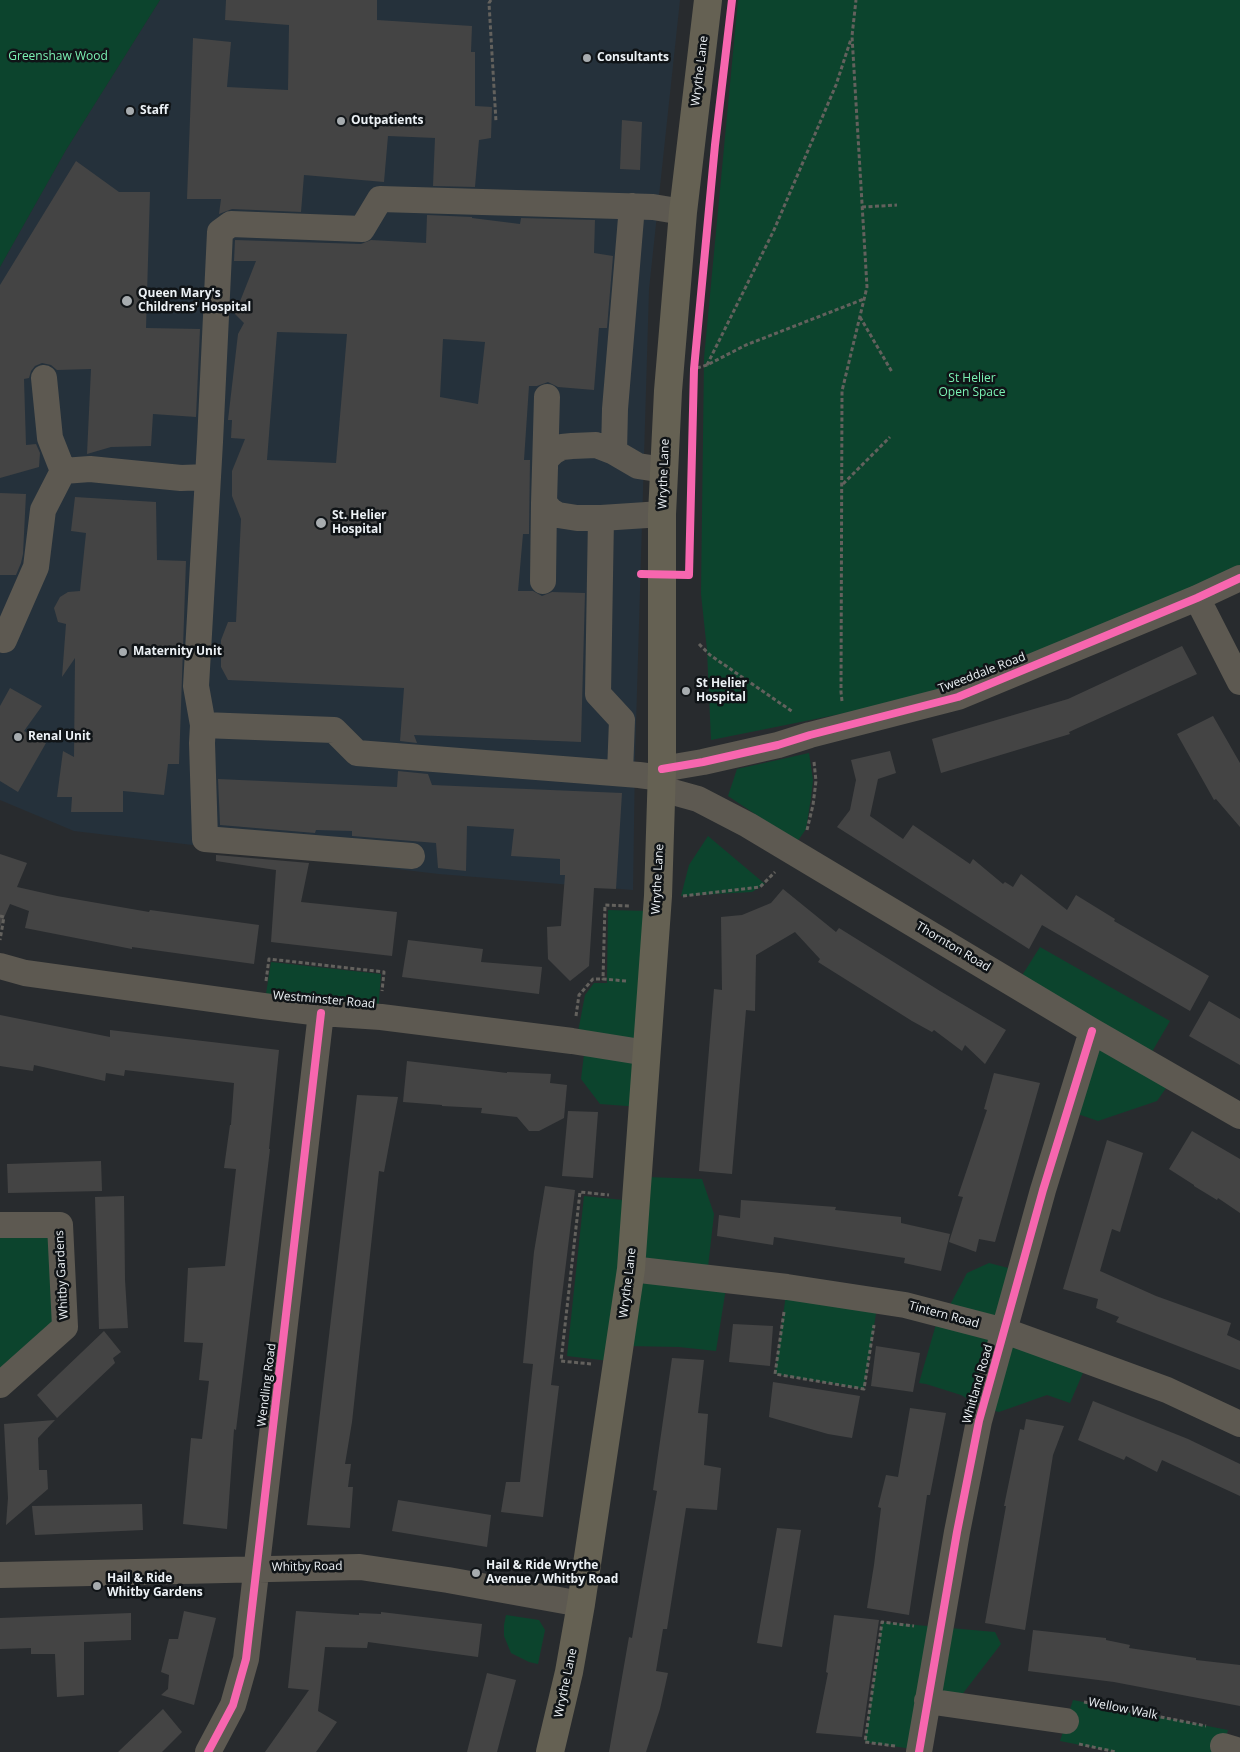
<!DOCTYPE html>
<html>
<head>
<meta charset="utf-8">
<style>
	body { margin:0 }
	canvas { display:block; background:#282b2e }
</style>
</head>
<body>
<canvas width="1240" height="1752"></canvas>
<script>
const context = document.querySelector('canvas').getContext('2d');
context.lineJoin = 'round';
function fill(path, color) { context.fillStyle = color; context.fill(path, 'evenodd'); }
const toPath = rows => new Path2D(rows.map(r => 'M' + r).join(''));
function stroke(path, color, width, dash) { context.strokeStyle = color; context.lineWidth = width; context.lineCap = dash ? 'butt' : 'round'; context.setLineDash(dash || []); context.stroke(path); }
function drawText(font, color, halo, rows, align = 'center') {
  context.font = font + ' "Open Sans",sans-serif'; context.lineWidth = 5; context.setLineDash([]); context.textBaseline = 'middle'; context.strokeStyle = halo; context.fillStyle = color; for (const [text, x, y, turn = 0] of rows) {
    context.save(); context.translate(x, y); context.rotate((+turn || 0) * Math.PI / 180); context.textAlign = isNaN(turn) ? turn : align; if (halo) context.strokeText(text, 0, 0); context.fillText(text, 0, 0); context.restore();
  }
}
fill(toPath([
	[160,0,680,0,649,289,635,757,633,890,439,874,74,831,0,800,0,267,66,150]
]), '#25313b');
fill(toPath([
	[0,0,160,0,66,150,0,267],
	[738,0,1240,0,1240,569,974,682,900,702,711,740,707,650,701,594,704,358],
	[809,753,813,780,811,798,806,829,797,842,728,796,737,769],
	[708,836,765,884,752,892,681,896,689,865],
	[608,910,651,911,640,1107,600,1104,581,1079,586,1038,577,1037,585,995,594,983,607,983],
	[1040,947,1170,1021,1146,1062,1016,985],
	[271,962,381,974,378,1013,265,1000],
	[1096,1038,1171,1081,1157,1101,1098,1121,1072,1112],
	[646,1177,702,1179,714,1214,706,1285,726,1288,716,1351,679,1347,627,1346],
	[584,1196,633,1201,618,1362,567,1356],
	[0,1225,60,1225,65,1327,0,1385],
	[989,1263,1020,1271,1005,1331,1088,1361,1070,1403,1047,1395,999,1412,983,1408,961,1395,926,1384,919,1383,939,1314,948,1316,951,1303,967,1273],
	[787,1287,878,1301,864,1389,775,1374],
	[506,1615,539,1620,545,1630,538,1664,529,1662,511,1653,504,1636,504,1625],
	[882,1622,995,1632,1001,1644,954,1705,928,1701,919,1750,865,1742],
	[1073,1700,1228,1730,1221,1752,1116,1752,1060,1741]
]), '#0c442d');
fill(toPath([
	[226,0,377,0,377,20,472,26,471,52,475,52,475,106,492,107,491,138,479,140,475,187,433,186,435,138,388,136,384,182,304,175,301,212,232,209,219,214,221,199,187,199,193,38,231,42,227,87,288,90,289,25,225,20],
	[622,120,642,122,640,170,620,169],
	[76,161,119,192,150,192,146,328,200,329,196,417,153,414,151,446,111,447,87,454,91,369,57,370,51,365,42,363,35,366,31,371,29,378,24,379,26,445,36,444,40,453,39,467,0,478,0,285],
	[427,215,472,217,472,218,520,224,521,218,595,220,594,253,613,256,607,328,599,328,594,390,558,387,548,382,537,386,529,386,524,460,530,460,529,534,523,534,518,591,533,591,542,596,552,592,585,593,581,742,414,735,417,743,400,741,404,688,228,680,221,667,221,640,228,622,236,622,241,519,232,496,232,471,245,439,231,438,232,420,228,420,238,334,244,323,235,314,256,261,234,261,235,240,361,244,371,240,426,243],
	[277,332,347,334,336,463,267,460],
	[443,339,485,342,478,404,440,397],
	[0,493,26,494,23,554,21,563,16,575,0,575],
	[75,497,156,502,157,560,186,561,179,764,168,764,164,795,123,791,123,812,71,812,72,797,57,797,63,751,74,757,75,658,62,677,66,624,58,622,54,608,60,597,68,592,80,591,86,533,71,531],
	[1182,646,1197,674,1069,732,1070,734,941,773,932,739,1068,699],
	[10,688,42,706,24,731,46,743,18,792,0,781,0,706],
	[1213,716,1240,763,1240,827,1216,799,1214,800,1177,734],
	[890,751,896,773,878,779,870,816,903,839,913,825,970,864,973,859,1003,884,1005,882,1013,887,1021,874,1067,910,1076,895,1115,919,1114,921,1209,976,1190,1011,1042,925,1029,949,837,827,850,810,856,780,851,760],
	[398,771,428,774,432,785,622,793,616,889,594,888,589,966,570,981,548,959,547,927,561,926,565,875,560,875,560,859,511,856,514,829,467,826,466,871,438,868,436,843,352,836,352,831,316,830,315,833,220,825,218,779,397,787],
	[0,854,27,863,17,887,57,896,149,912,150,910,259,925,254,964,132,947,132,949,25,928,29,911,10,904,0,927],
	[216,855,309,863,301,902,397,912,392,956,271,942,276,870,216,861],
	[783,889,836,932,839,928,940,991,1006,1030,985,1064,965,1045,962,1051,934,1030,932,1032,912,1021,818,962,820,959,795,932,756,955,755,1011,746,1010,732,1174,699,1171,714,989,722,990,721,917,742,915,771,903],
	[408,940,483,949,481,962,542,967,539,994,402,977],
	[1209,1001,1240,1019,1240,1065,1189,1036],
	[0,1015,110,1037,110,1030,279,1050,269,1149,270,1149,236,1430,234,1429,227,1529,183,1524,191,1438,202,1439,209,1381,199,1380,203,1343,184,1342,188,1268,225,1266,236,1169,224,1168,230,1125,231,1125,234,1083,125,1070,124,1076,106,1073,105,1081,34,1065,33,1071,0,1066],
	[407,1061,507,1073,507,1072,551,1074,550,1083,567,1085,564,1118,539,1131,529,1131,517,1117,481,1113,482,1108,442,1106,442,1105,403,1102],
	[994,1073,1040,1083,995,1242,979,1239,976,1252,949,1242,963,1197,958,1196,987,1110,984,1109],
	[357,1095,398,1097,384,1172,379,1171,352,1422,345,1464,351,1464,348,1487,353,1487,350,1528,307,1525],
	[568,1111,598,1112,593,1178,562,1176],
	[1192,1131,1240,1159,1240,1213,1218,1198,1217,1200,1194,1186,1194,1185,1169,1169],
	[1107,1140,1143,1153,1120,1232,1112,1229,1100,1271,1156,1296,1231,1323,1227,1335,1240,1341,1240,1370,1116,1322,1119,1317,1096,1308,1098,1299,1063,1289],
	[101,1161,102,1191,8,1193,7,1164],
	[545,1186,575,1190,551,1385,559,1386,543,1517,501,1512,506,1482,520,1482,533,1364,523,1363,534,1252],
	[124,1196,125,1280,128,1328,99,1329,95,1197],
	[741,1200,836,1207,835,1210,901,1217,901,1223,950,1234,941,1271,904,1263,905,1258,774,1237,773,1245,717,1236,719,1215,740,1218],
	[733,1324,773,1326,770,1366,729,1362],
	[104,1331,121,1352,113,1358,115,1363,57,1418,37,1395],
	[876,1346,920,1353,913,1392,871,1386],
	[672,1358,704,1360,698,1413,708,1414,704,1465,721,1468,717,1510,686,1508,667,1629,663,1629,656,1671,668,1673,660,1709,646,1752,609,1752,629,1637,632,1638,657,1491,653,1490],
	[773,1382,860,1396,852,1438,828,1434,769,1417],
	[1093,1401,1188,1439,1240,1464,1240,1496,1162,1460,1157,1472,1126,1456,1124,1460,1078,1440],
	[910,1408,946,1413,930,1495,927,1495,909,1615,867,1608,874,1565,881,1508,878,1507,886,1475,898,1477],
	[1026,1419,1064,1426,1053,1455,1025,1630,985,1623,1006,1506,1004,1506,1020,1429,1024,1430],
	[55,1420,38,1438,39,1470,47,1470,48,1489,6,1525,8,1498,4,1424],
	[398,1500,491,1515,487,1547,392,1531],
	[142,1504,143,1530,35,1535,32,1506],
	[777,1528,801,1530,782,1647,757,1643],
	[184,1611,216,1618,194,1705,161,1695,168,1689,169,1675,161,1672,169,1639,178,1639],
	[296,1611,359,1615,359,1613,381,1614,381,1612,482,1624,478,1657,368,1642,367,1648,325,1647,318,1711,337,1722,316,1752,265,1752,309,1690,288,1688],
	[131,1613,131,1640,84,1642,84,1695,57,1697,55,1654,31,1654,31,1648,0,1649,0,1618],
	[834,1615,879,1620,862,1737,816,1733,828,1673,826,1672],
	[1033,1630,1106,1638,1106,1640,1130,1645,1129,1648,1196,1658,1196,1660,1240,1665,1240,1706,1114,1682,1028,1671],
	[487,1673,516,1680,497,1752,467,1752],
	[163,1709,182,1732,162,1752,118,1752]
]), '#444');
stroke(toPath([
	[491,0,489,3,496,122],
	[862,207,897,205],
	[860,317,892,372],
	[707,365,774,230,836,85,851,39],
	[697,368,707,365,746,345,864,299],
	[843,484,890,437],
	[699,644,710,655,793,712],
	[842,701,841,692,842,391,867,287,852,36,856,0],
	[807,830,813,805,816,781,814,762],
	[683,896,760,887,775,872],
	[0,916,4,917,0,940],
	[266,981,269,959,384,972,382,991],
	[626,981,603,979,605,905,631,906],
	[576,1016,579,995,593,979,603,979],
	[784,1312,775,1374,864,1389,874,1325],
	[591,1364,561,1361,580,1192,609,1195],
	[1084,1702,1206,1726],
	[1079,1744,1116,1752],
	[895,1746,865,1742,882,1622,914,1626]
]), '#63615d', 3, [4, 2.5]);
stroke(toPath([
	[632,206,615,409,614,452,638,466,664,470],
	[44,378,50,438,63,471],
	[547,397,544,503,551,511,558,515,577,518,601,518],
	[546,459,553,452,562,447,572,446,596,445,614,452],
	[543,581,544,503],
	[1197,598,1240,682],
	[4,640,36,567,43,510,63,471,90,469,181,478,208,477],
	[203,725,202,743,205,839,412,856],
	[662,769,703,762,778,745,810,735,958,697,1197,598,1240,578],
	[620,773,622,720,598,694,601,518,662,514],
	[662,778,639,775,357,753,334,730,203,725,196,686,210,442,220,232,231,224,362,229,380,199,653,207,683,212],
	[662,789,698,799,748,825,1092,1031,1240,1116],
	[0,966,25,973,263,1006,321,1013,381,1017,572,1041,647,1053],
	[0,1225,60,1225,65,1327,0,1385],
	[631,1269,787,1287,905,1305,1005,1331,1088,1361,1167,1390,1240,1424],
	[0,1575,360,1567,448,1580,581,1604],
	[927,1701,1066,1721],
	[1223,1746,1240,1751],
	[208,1752,233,1705,246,1659,321,1013],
	[919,1752,957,1532,979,1421,1043,1190,1092,1031]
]), '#5d5951', 26);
stroke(toPath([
	[550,1752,569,1672,581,1604,631,1269,658,896,662,769,662,514,668,391,683,212,708,0]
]), '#656153', 28);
stroke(toPath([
	[641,574,689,575,694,369,715,145,732,0],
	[662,769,703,762,778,745,810,735,958,697,1197,598,1240,578],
	[208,1752,233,1705,246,1659,321,1013],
	[919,1752,957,1532,979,1421,1043,1190,1092,1031]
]), '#f766af', 8);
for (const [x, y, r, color] of [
	[587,58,5,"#a7acaf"],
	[130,111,5,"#a7acaf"],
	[341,121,5,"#a7acaf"],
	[127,301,6,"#a7acaf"],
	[321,523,6,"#a7acaf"],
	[123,652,5,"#a7acaf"],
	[686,691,5,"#a7acaf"],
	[18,737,5,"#a7acaf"],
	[476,1573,5,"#a7acaf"],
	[97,1586,5,"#a7acaf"]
]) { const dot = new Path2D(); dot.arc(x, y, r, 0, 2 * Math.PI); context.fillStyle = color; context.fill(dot); stroke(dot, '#101417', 2); }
drawText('12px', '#7cf2b4', '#101417', [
	["Greenshaw Wood",58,57],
	["St Helier",972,379],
	["Open Space",972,393]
]);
drawText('bold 12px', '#ecf1f5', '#101417', [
	["Consultants",597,58],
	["Staff",140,111],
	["Outpatients",351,121],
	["Queen Mary's",138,294],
	["Childrens' Hospital",138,308],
	["St. Helier",332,516],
	["Hospital",332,530],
	["Maternity Unit",133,652],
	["St Helier",696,684],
	["Hospital",696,698],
	["Renal Unit",28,737],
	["Hail & Ride Wrythe",486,1566],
	["Avenue / Whitby Road",486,1580],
	["Hail & Ride",107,1579],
	["Whitby Gardens",107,1593]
], 'left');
drawText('12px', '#ecf1f5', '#101417', [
	["Wrythe Lane",700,71,-83],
	["Wrythe Lane",664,474,-88],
	["Tweeddale Road",982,673,-21],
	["Wrythe Lane",658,879,-87],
	["Thornton Road",953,947,31],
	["Westminster Road",324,1000,5],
	["Whitby Gardens",62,1275,-93],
	["Wrythe Lane",628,1283,-83],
	["Tintern Road",944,1315,15],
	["Whitland Road",978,1384,-74],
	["Wendling Road",267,1385,-83],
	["Whitby Road",307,1567,-1],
	["Wrythe Lane",566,1683,-78],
	["Wellow Walk",1123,1709,11]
]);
</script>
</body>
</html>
